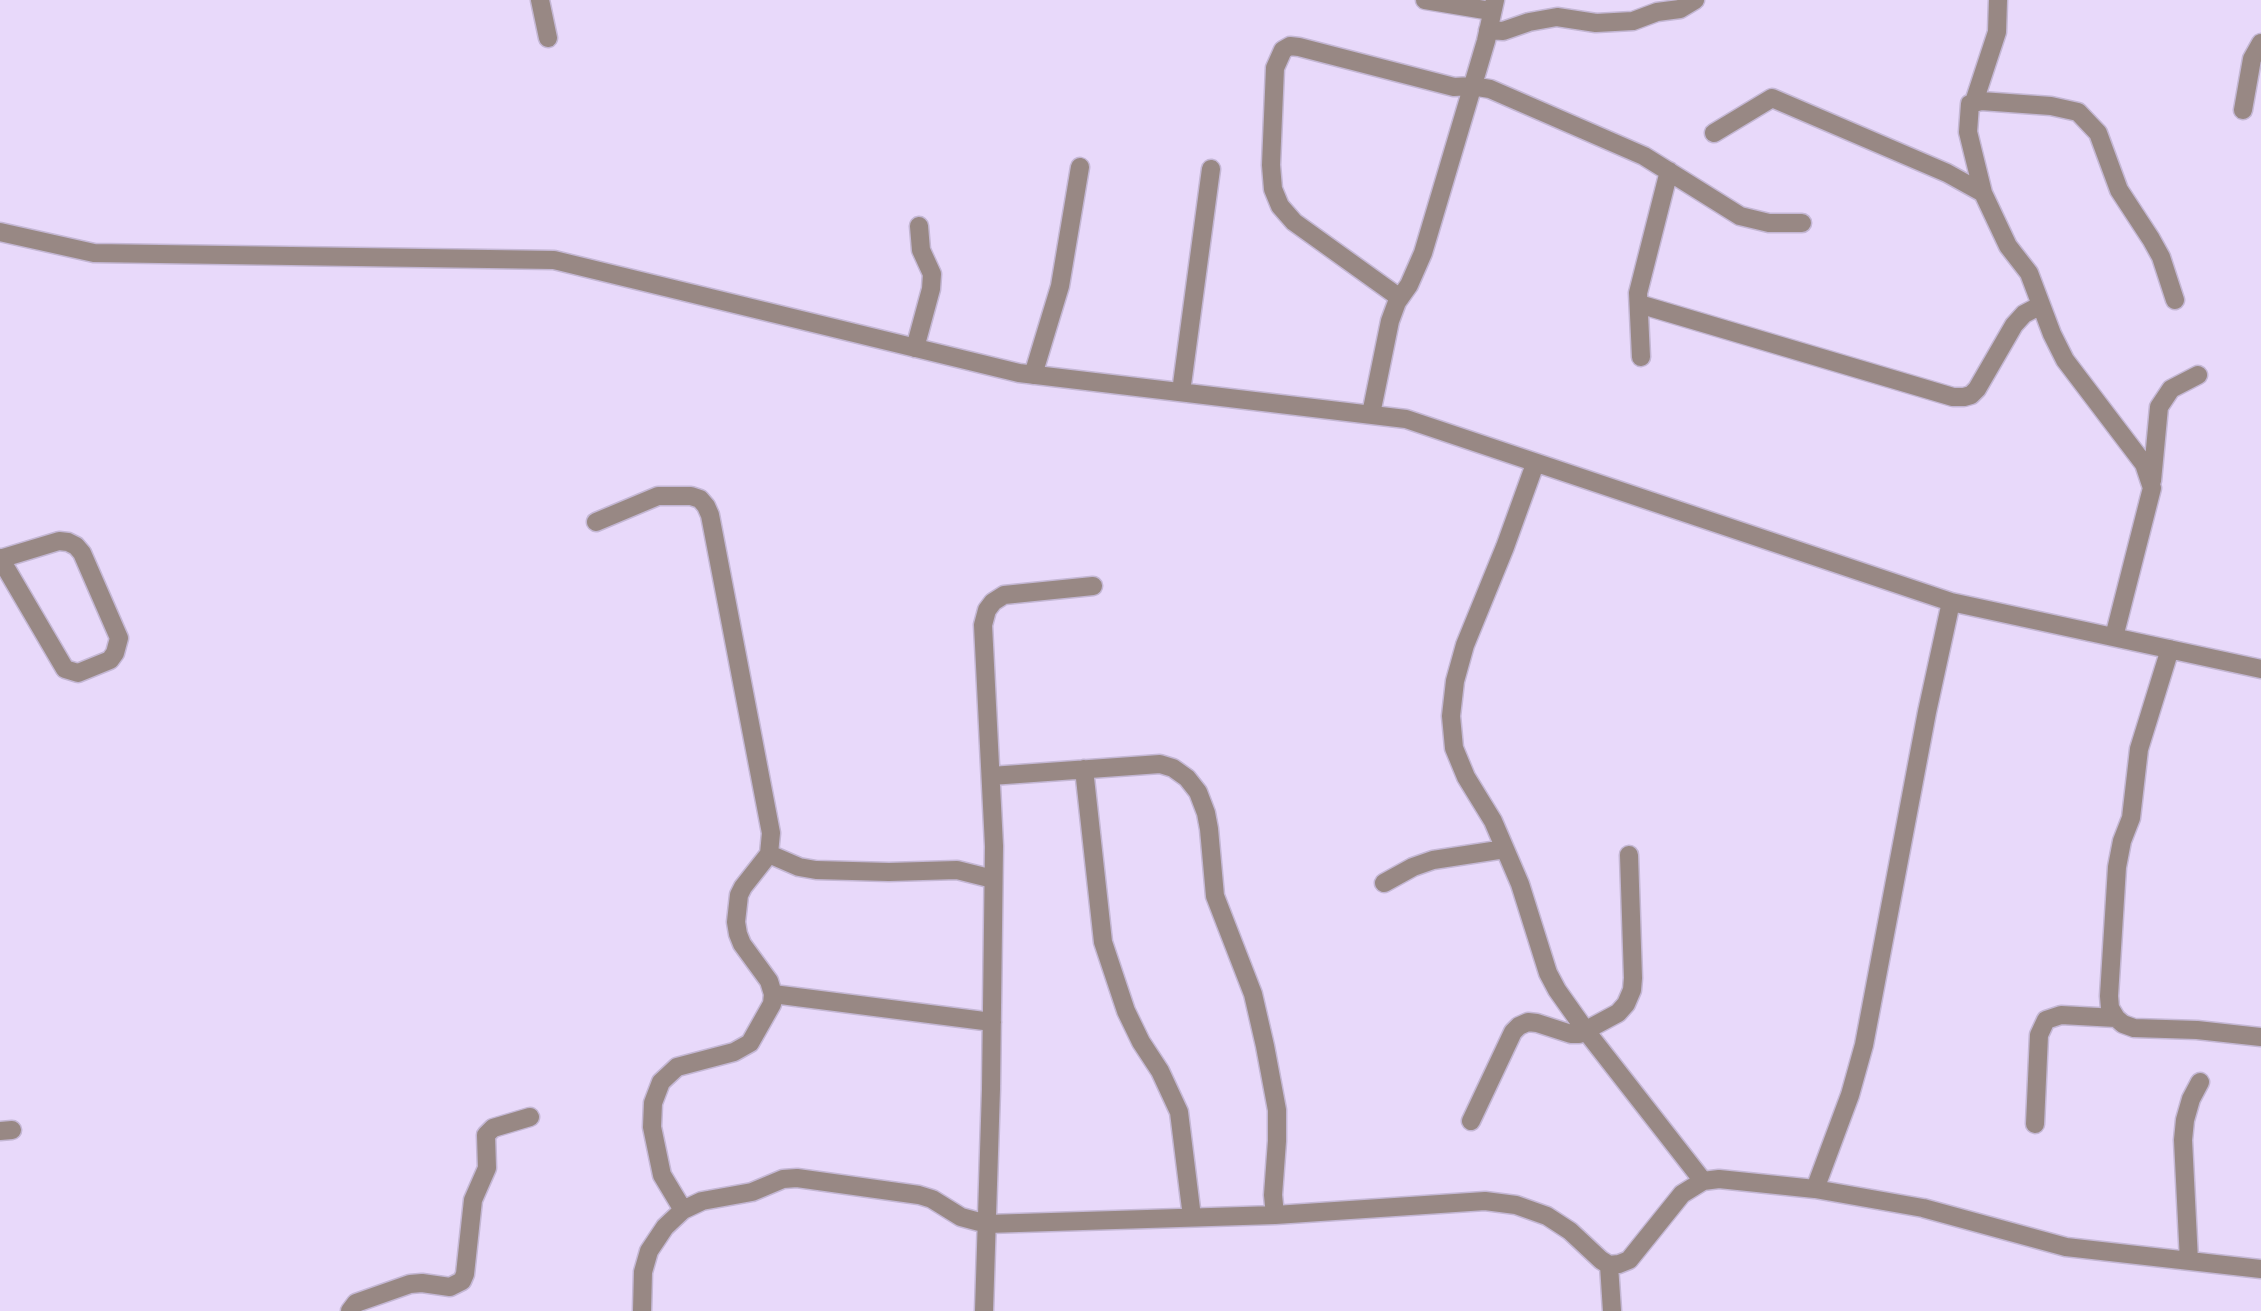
<!DOCTYPE html>
<html>
<head>
<meta charset="utf-8">
<style>
	body { margin:0 }
	canvas { display:block; background:#e8d9fa }
</style>
</head>
<body>
<canvas width="2261" height="1311"></canvas>
<script>
const context = document.querySelector('canvas').getContext('2d');
context.lineJoin = 'round';
const toPath = rows => new Path2D(rows.map(r => 'M' + r).join(''));
function stroke(path, color, width, dash) { context.strokeStyle = color; context.lineWidth = width; context.lineCap = dash ? 'butt' : 'round'; context.setLineDash(dash || []); context.stroke(path); }
const minor = toPath([
	[540,0,548,38],
	[1425,0,1491,11],
	[1488,30,1503,31,1529,22,1557,17,1596,23,1633,21,1657,12,1680,9,1695,0],
	[1974,102,1997,32,1998,0],
	[2243,110,2252,59,2261,43],
	[1714,133,1772,98,1947,173,1983,193,2008,246,2029,273,2052,334,2065,360,2144,464,2152,488,2114,637],
	[1983,193,1968,132,1970,104,1981,101,2051,106,2078,112,2098,133,2119,190,2151,239,2161,257,2175,300],
	[0,232,94,253,554,260,1019,373,1406,419,1951,602,2261,669],
	[1400,298,1294,222,1280,206,1273,189,1271,165,1275,68,1283,50,1290,46,1299,47,1454,87,1472,86,1490,89,1644,156,1740,216,1769,223,1802,223],
	[1639,304,1953,397,1964,397,1971,395,1977,389,2014,325,2024,314,2041,305],
	[915,348,931,289,932,274,921,250,919,226],
	[1641,357,1638,293,1669,171],
	[1033,375,1060,286,1080,167],
	[1181,392,1211,169],
	[1371,414,1390,321,1397,302,1409,285,1423,253,1486,41,1495,0],
	[1535,464,1505,547,1465,645,1455,681,1451,716,1454,748,1466,777,1493,821,1520,884,1548,973,1557,990,1586,1031,1703,1181],
	[2152,481,2159,407,2171,389,2198,375],
	[596,522,658,496,691,496,700,499,706,506,710,515,771,833,769,854,743,887,739,895,736,922,738,934,742,944,769,981,773,994,772,1004,750,1043,734,1052,677,1067,661,1082,653,1103,652,1127,662,1175,683,1210],
	[0,558,65,669,78,673,110,660,115,653,119,638,82,553,76,546,68,542,59,541,0,559],
	[2170,649,2139,749,2131,818,2122,841,2117,867,2109,996,2110,1008,2116,1018,2123,1024,2134,1028,2197,1030,2261,1037],
	[1084,769,1103,942,1126,1011,1141,1042,1160,1071,1179,1112,1192,1217],
	[991,776,1160,764,1173,768,1187,778,1198,792,1206,813,1209,829,1215,896,1253,994,1265,1046,1277,1110,1277,1141,1273,1195,1275,1215],
	[769,854,799,867,816,870,889,872,957,870,993,879],
	[1384,883,1413,867,1433,860,1505,849],
	[773,994,992,1022],
	[1471,1121,1513,1032,1519,1026,1528,1022,1537,1023,1571,1034,1579,1034,1618,1013,1626,1004,1632,990,1633,978,1629,855],
	[2035,1124,2039,1035,2046,1020,2061,1015,2116,1018],
	[0,1131,12,1130],
	[1815,1189,1850,1095,1864,1045,1927,712,1951,602],
	[2189,1261,2183,1140,2185,1120,2191,1099,2200,1082],
	[1609,1265,1612,1311],
	[350,1311,356,1303,410,1284,422,1283,450,1287,462,1281,465,1274,473,1200,487,1168,486,1135,493,1128,530,1117],
	[642,1311,643,1272,649,1251,665,1227,683,1210,702,1201,752,1192,783,1179,797,1178,919,1195,932,1199,961,1217,987,1224,1275,1215,1485,1201,1516,1205,1547,1216,1570,1231,1601,1260,1609,1265,1619,1264,1629,1260,1682,1194,1703,1181,1719,1179,1815,1189,1923,1208,2066,1247,2261,1269],
	[984,1311,991,1089,994,846,983,625,987,610,993,602,1004,595,1093,586]
]);
stroke(minor, '#c4b7d4', 21);
stroke(minor, '#988884', 18);
</script>
</body>
</html>
